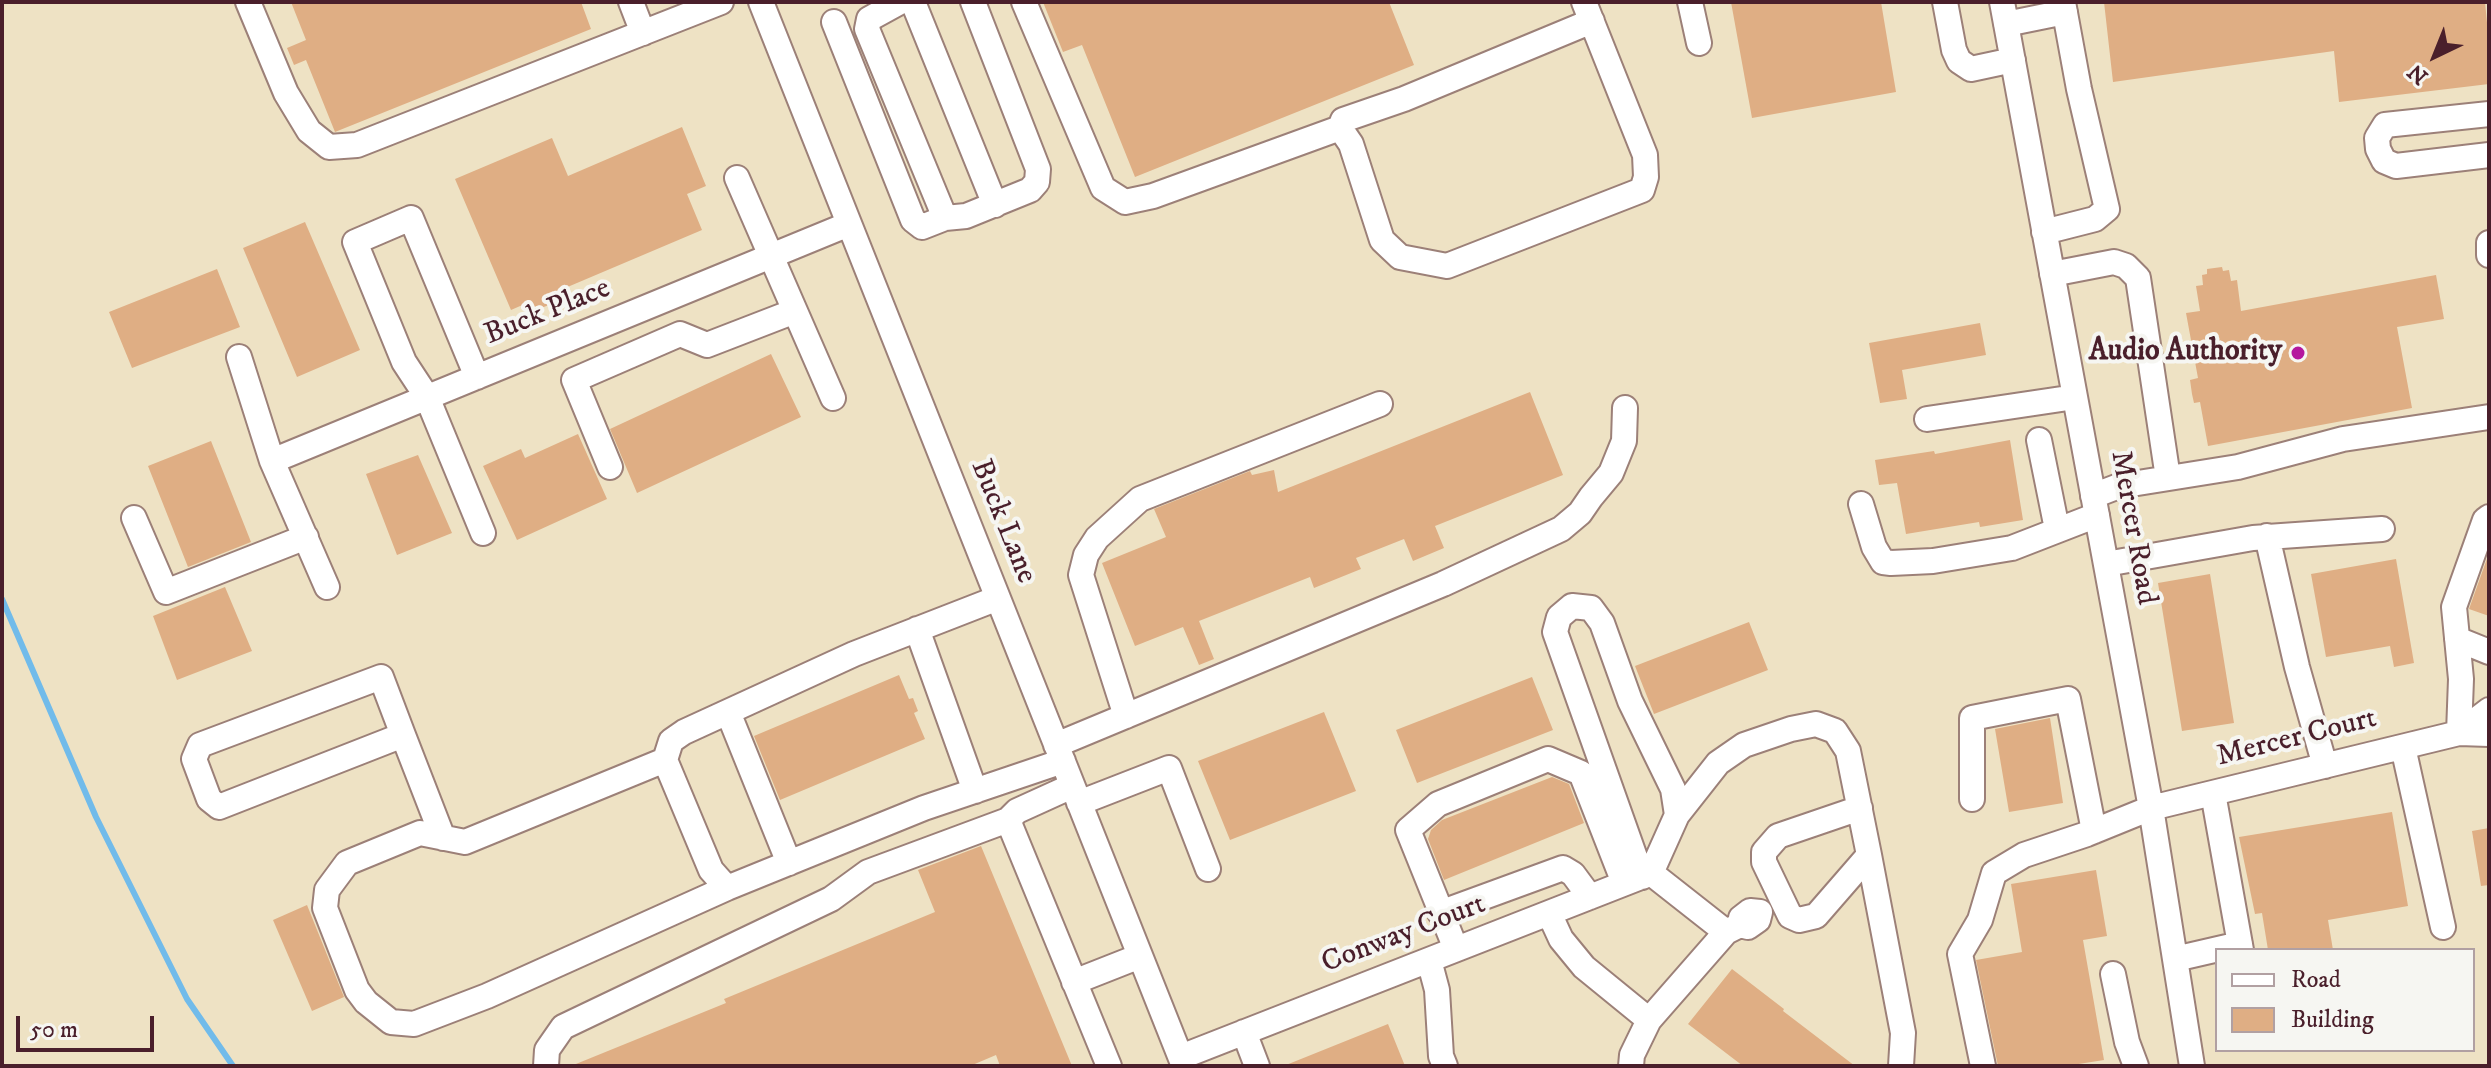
<!DOCTYPE html>
<html>
<head>
<meta charset="utf-8">
<style>
	body { margin:0 }
	#map { position:relative; width:2491px; height:1068px; overflow:hidden; background:#eee2c4; font-family:"IM FELL DW Pica",serif }
	canvas { display:block }
	.frame { position:absolute; inset:0; border:4px solid #4a1f2b; pointer-events:none }
	.legend { position:absolute; left:2215px; top:948px; width:260px; height:104px; box-sizing:border-box; background:#f6f6f2; border:2px solid #b1a0a2; margin:0; padding:10px 14px; list-style:none; font-size:24px; color:#4a1f2b }
	.legend li { display:flex; align-items:center; gap:16px; height:40px }
	.legend b { width:40px; border:2px solid #b1a0a2 }
	.north { position:absolute; left:2395px; top:16px; width:80px; height:80px; -webkit-text-stroke:6px #f6f6f2; paint-order:stroke; rotate:223deg; font-size:22px; font-weight:700; line-height:32px; text-align:center; color:#4a1f2b }
	.north::after { content:''; display:block; margin:auto; width:28px; height:36px; background:#4a1f2b; clip-path:polygon(50% 0,100% 100%,50% 72%,0 100%) }
	.scale { position:absolute; left:16px; top:1016px; width:138px; height:36px; box-sizing:border-box; border:4px solid #4a1f2b; border-top:0; padding-left:10px; font-size:24px; line-height:28px; white-space:nowrap; color:#4a1f2b; -webkit-text-stroke:6px #f6f6f2; paint-order:stroke }
</style>
</head>
<body>
<div id="map">
<canvas width="2491" height="1068"></canvas>
<div class="frame"></div>
<ul class="legend">
<li><b style="height:10px;background:#fff"></b>Road</li>
<li><b style="height:22px;background:#dfae84"></b>Building</li>
</ul>
<div class="north">N</div>
<div class="scale">50 m</div>
</div>
<script>
const context = document.querySelector('canvas').getContext('2d');
context.lineJoin = 'round';
const toPath = rows => new Path2D(rows.map(r => 'M' + r).join(''));
function stroke(path, color, width, dash) { context.strokeStyle = color; context.lineWidth = width; context.lineCap = dash ? 'butt' : 'round'; context.setLineDash(dash || []); context.stroke(path); }
function fill(path, color) { context.fillStyle = color; context.fill(path, 'evenodd'); }
function drawText(font, color, halo, rows, align = 'center') {
  context.font = font + ' "IM FELL DW Pica",serif'; context.lineWidth = 8; context.setLineDash([]); context.textBaseline = 'middle'; context.strokeStyle = halo; context.fillStyle = color; for (const [text, x, y, turn = 0] of rows) {
    context.save(); context.translate(x, y); context.rotate((+turn || 0) * Math.PI / 180); context.textAlign = isNaN(turn) ? turn : align; if (halo) context.strokeText(text, 0, 0); context.fillText(text, 0, 0); context.restore();
  }
}
stroke(toPath([
	[2,599,96,817,187,999,233,1066]
]), '#71bbea', 6);
fill(toPath([
	[291,2,581,2,591,29,335,132,306,60,294,65,287,48,306,40],
	[1043,2,1389,2,1414,65,1135,177,1082,45,1063,52],
	[1731,2,1881,2,1896,92,1752,118],
	[2104,2,2485,2,2489,43,2489,84,2339,102,2334,51,2113,82],
	[682,127,706,186,687,194,702,230,551,294,554,303,531,312,527,303,511,310,455,179,552,138,568,176],
	[305,222,360,350,297,377,243,248],
	[2222,267,2223,271,2229,270,2231,281,2237,280,2241,311,2436,275,2444,319,2397,327,2412,408,2208,446,2200,402,2194,403,2192,394,2190,380,2198,378,2186,313,2200,311,2196,286,2203,285,2202,275,2207,274,2207,269],
	[217,269,240,327,132,368,109,312],
	[1980,323,1986,355,1902,370,1907,399,1880,403,1869,343],
	[771,354,801,417,637,493,610,429],
	[1530,392,1563,475,1435,526,1444,548,1413,561,1404,539,1356,558,1361,569,1314,588,1310,577,1199,621,1214,659,1199,665,1183,627,1135,646,1102,563,1166,537,1154,509,1250,471,1252,475,1274,470,1278,492],
	[578,434,607,499,517,540,483,466,521,449,525,458],
	[2010,440,2023,520,1980,527,1979,522,1906,534,1897,483,1879,485,1875,460,1934,451,1935,454],
	[211,441,251,542,188,567,148,466],
	[418,455,452,533,397,555,366,474],
	[2489,553,2489,616,2469,609],
	[2396,559,2414,663,2394,667,2390,646,2326,657,2311,574],
	[2210,574,2234,723,2182,731,2158,583],
	[225,587,252,651,177,680,153,616],
	[1749,622,1768,670,1654,714,1635,666],
	[899,675,909,699,913,698,918,711,914,713,925,739,780,800,754,736],
	[1532,677,1553,730,1417,783,1396,730],
	[1324,712,1356,791,1230,840,1198,761],
	[2050,718,2063,803,2009,812,1995,729],
	[1552,777,1569,784,1584,823,1444,880,1428,839,1431,830,1442,820],
	[2392,812,2408,906,2328,920,2333,950,2268,950,2262,913,2255,914,2239,837],
	[2489,828,2489,885,2481,886,2472,831],
	[981,846,1072,1066,1000,1066,996,1055,970,1066,571,1066,726,1003,724,999,935,912,918,870],
	[2096,870,2107,936,2083,940,2104,1060,2066,1066,1998,1066,1976,960,2022,952,2011,884],
	[307,905,344,997,312,1011,273,920],
	[1732,969,1784,1009,1783,1011,1855,1066,1743,1066,1688,1024],
	[1388,1024,1405,1066,1286,1066,1286,1065]
]), '#dfae84');
const minor = toPath([
	[248,2,286,93,309,131,329,147,357,145,721,2],
	[631,2,643,33],
	[761,2,1184,1066],
	[900,2,869,19,867,29,945,218,966,216,1030,190,1037,182,1038,169,973,2],
	[913,2,995,205],
	[1024,2,1103,188,1125,202,1153,196,1340,128,1351,144,1382,240,1400,257,1447,266,1642,190,1646,177,1645,155,1584,2],
	[1690,2,1699,43],
	[1945,2,1954,50,1959,61,1971,69,2013,60],
	[2002,2,2151,808,2192,1066],
	[834,22,913,220,922,227,945,218],
	[2006,24,2065,12],
	[2489,114,2385,125,2377,138,2378,149,2384,161,2396,166,2489,155],
	[1340,128,1343,120,1404,99,1592,21],
	[737,178,833,398],
	[2044,232,2095,219,2107,209,2079,89,2063,2],
	[2489,243,2489,255],
	[2052,274,2114,262,2126,266,2138,278,2168,478],
	[239,357,272,461,327,587],
	[477,377,411,218,355,242,404,362,427,397,483,533],
	[1927,419,2075,397],
	[2039,440,2057,529],
	[272,461,849,224],
	[610,467,574,380,680,334,707,345,795,311],
	[2093,496,2119,486,2238,467,2343,439,2489,417],
	[1861,504,1874,547,1883,562,1891,563,1933,561,2012,548,2097,515],
	[134,518,166,592,306,537],
	[2267,536,2297,667,2325,766],
	[2106,564,2253,538,2382,529],
	[998,598,854,654,684,732,671,741,665,760,711,870,727,888,924,808,1063,761],
	[917,629,975,791],
	[2457,639,2489,652],
	[728,712,789,863],
	[1126,716,1081,575,1086,555,1097,538,1140,499,1380,404],
	[2459,733,2461,679,2454,607,2485,520,2489,517],
	[2459,733,2489,710],
	[403,735,219,807,209,799,194,759,200,745,381,677,403,735,443,838],
	[1056,745,1443,584,1561,529,1580,513,1591,497,1611,473,1624,441,1625,408],
	[2403,747,2443,927],
	[665,760,465,842,420,833,347,863,327,890,325,908,357,990,366,1002,391,1022,414,1024,487,996,727,888],
	[1072,786,1017,811,1008,820,1109,1066],
	[2213,793,2241,950],
	[1972,799,1972,718,2068,699,2094,831],
	[1079,803,1169,768,1208,869],
	[1860,808,1778,836,1764,852,1764,862,1790,916,1799,920,1816,916,1869,855],
	[1677,815,1718,763,1744,745,1791,729,1816,724,1835,731,1848,751,1869,855,1903,1033,1901,1066],
	[1642,877,1555,632,1559,617,1572,606,1591,608,1602,623,1630,701,1673,789,1677,815,1651,873],
	[1440,913,1563,868,1573,874,1590,897],
	[1549,913,1561,939,1584,967,1649,1020,1726,932,1651,873],
	[1726,932,1740,925,1748,927,1758,920,1760,912,1750,911,1741,918,1740,925],
	[1456,949,1408,830,1438,804,1548,759,1581,773,1624,883],
	[2175,959,2240,944],
	[1429,960,1437,990,1441,1056,1445,1066],
	[2113,974,2127,1042,2136,1066],
	[1074,982,1140,956],
	[1244,1032,1257,1066],
	[1181,1057,1651,873],
	[546,1066,547,1050,563,1027,831,899,868,872,1008,820],
	[1631,1066,1632,1055,1649,1020],
	[1983,1066,1960,954,1980,920,1994,873,2024,855,2087,834,2151,808,2459,733,2489,734]
]);
stroke(minor, '#9c8078', 28);
stroke(minor, '#fff', 24);
for (const [x, y, r, color] of [
	[2298,353,8,"#b5179e"]
]) { const dot = new Path2D(); dot.arc(x, y, r, 0, 2 * Math.PI); context.fillStyle = color; context.fill(dot); stroke(dot, '#f6f6f2', 3); }
drawText('30px', '#4a1f2b', '#f6f6f2', [
	["Buck Place",548,313,-22],
	["Buck Lane",1002,522,68],
	["Mercer Road",2132,528,80],
	["Mercer Court",2297,739,-14],
	["Conway Court",1404,935,-21]
]);
drawText('bold 30px', '#4a1f2b', '#f6f6f2', [
	["Audio Authority",2282,353]
], 'right');
</script>
</body>
</html>
